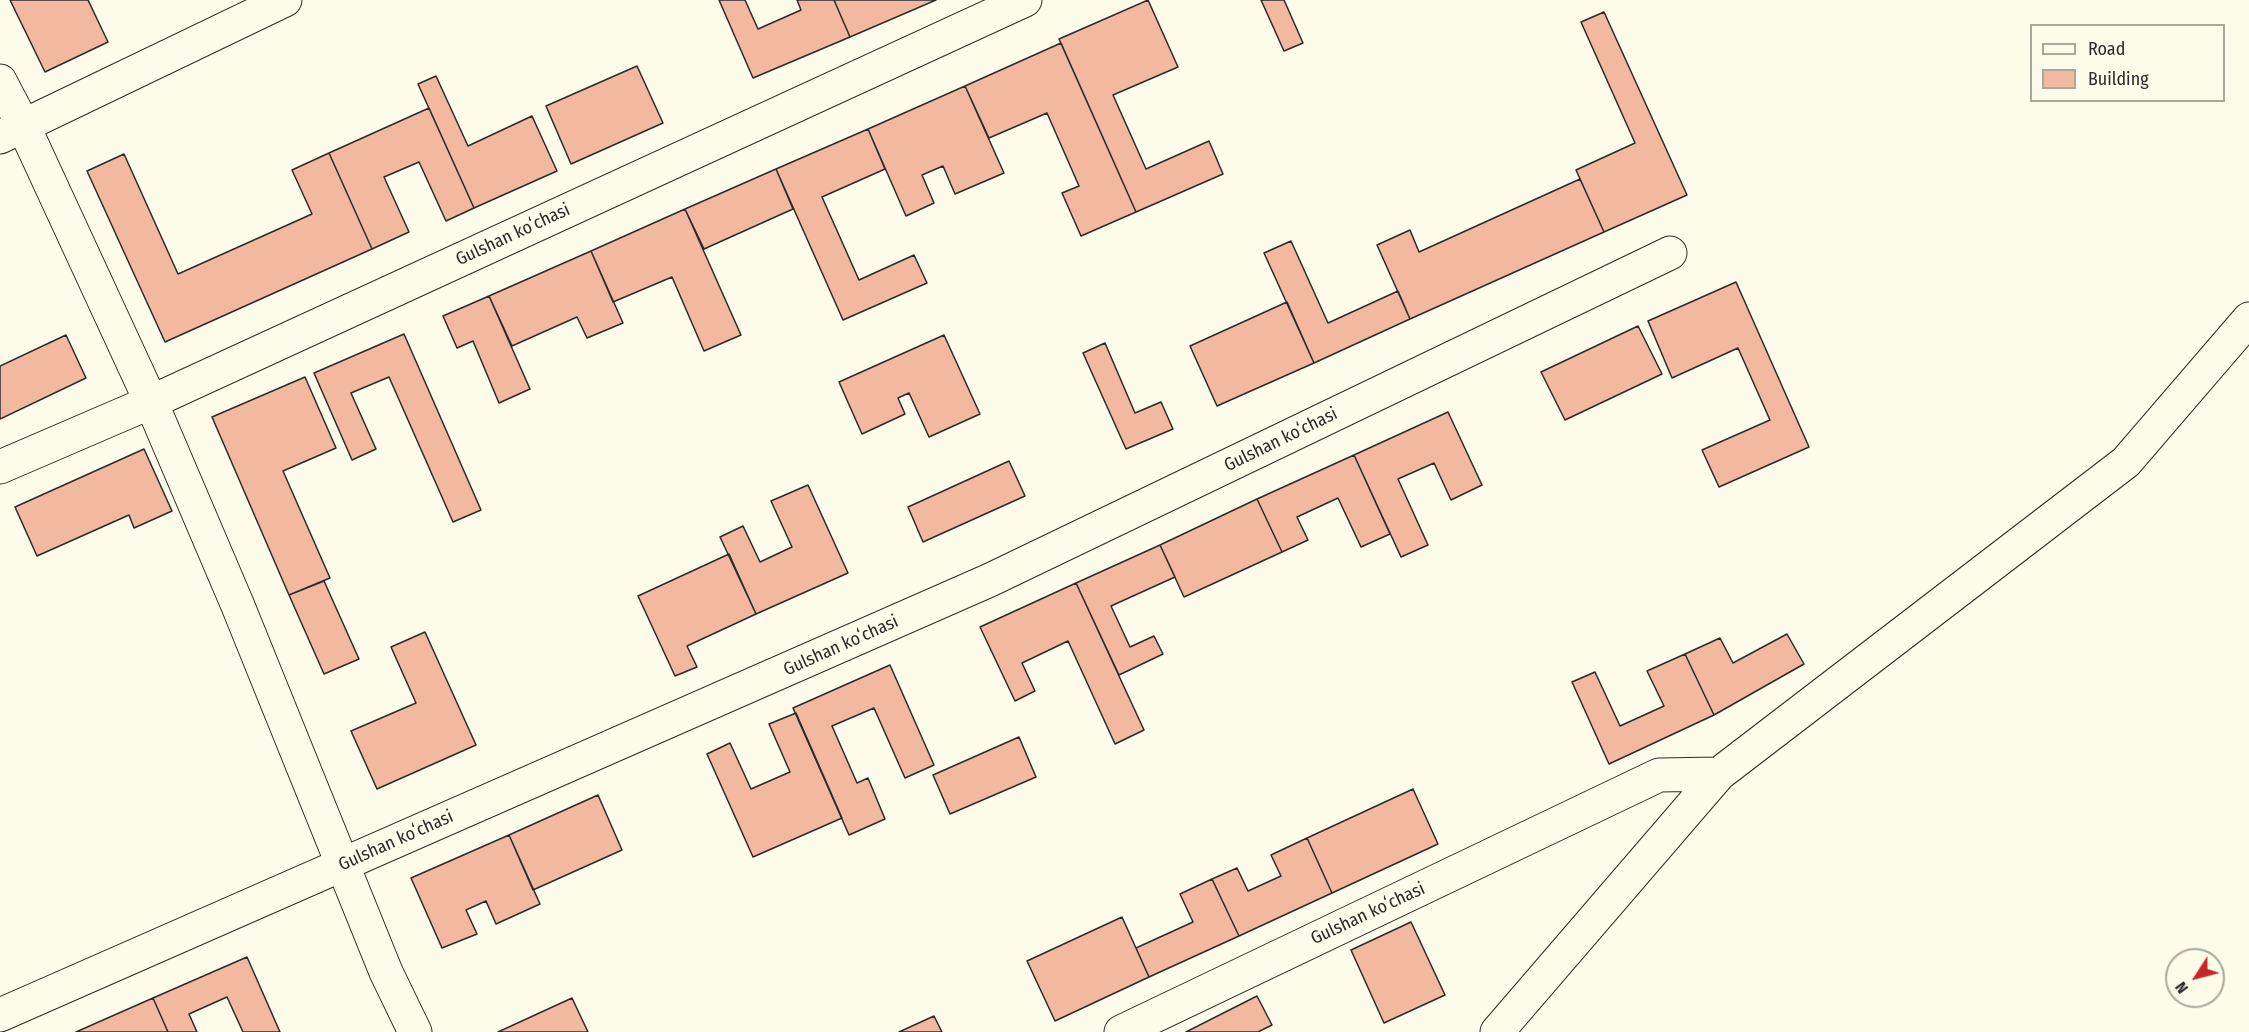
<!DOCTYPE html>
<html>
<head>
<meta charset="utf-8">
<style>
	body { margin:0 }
	#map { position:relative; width:2249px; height:1032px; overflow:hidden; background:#fdfbea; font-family:"Fira Sans Condensed",sans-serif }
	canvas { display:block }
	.legend { position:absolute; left:2030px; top:24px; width:195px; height:78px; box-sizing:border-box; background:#fdfbea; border:2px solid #a9a89e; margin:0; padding:8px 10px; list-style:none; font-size:18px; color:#2b2b2b }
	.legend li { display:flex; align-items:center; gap:12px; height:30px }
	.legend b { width:30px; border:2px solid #a9a89e }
	.north { position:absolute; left:2165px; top:948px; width:60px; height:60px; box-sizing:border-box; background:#fdfbea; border:2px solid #a9a89e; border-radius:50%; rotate:234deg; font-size:16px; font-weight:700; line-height:24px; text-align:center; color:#2b2b2b }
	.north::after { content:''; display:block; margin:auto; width:21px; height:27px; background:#c62828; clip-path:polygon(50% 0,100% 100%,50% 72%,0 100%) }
</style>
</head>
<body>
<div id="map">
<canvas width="2249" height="1032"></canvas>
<ul class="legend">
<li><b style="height:8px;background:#fdfbea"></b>Road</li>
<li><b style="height:16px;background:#f2b8a0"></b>Building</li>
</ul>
<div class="north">N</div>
</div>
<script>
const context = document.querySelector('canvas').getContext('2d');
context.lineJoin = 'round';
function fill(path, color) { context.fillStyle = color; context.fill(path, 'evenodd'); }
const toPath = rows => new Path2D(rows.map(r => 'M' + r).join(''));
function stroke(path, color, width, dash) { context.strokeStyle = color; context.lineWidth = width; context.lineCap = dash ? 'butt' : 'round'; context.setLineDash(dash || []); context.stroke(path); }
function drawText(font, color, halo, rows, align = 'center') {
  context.font = font + ' "Fira Sans Condensed",sans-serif'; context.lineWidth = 4.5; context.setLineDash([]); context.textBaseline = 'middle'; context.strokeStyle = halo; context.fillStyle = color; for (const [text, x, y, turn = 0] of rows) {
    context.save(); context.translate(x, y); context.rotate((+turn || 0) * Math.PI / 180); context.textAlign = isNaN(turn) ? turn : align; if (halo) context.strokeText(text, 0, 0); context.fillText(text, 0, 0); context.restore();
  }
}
const building = toPath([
	[10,0,88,0,108,42,45,72,10,0],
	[719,0,745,0,758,29,801,10,797,0,834,0,850,37,753,78,719,0],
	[834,0,936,0,850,37,834,0],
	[1148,0,1178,67,1113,95,1146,169,1209,141,1223,174,1136,212,1059,39,1148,0],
	[1261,0,1284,0,1303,43,1284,51,1261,0],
	[1604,12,1687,195,1604,232,1576,170,1635,143,1581,22,1604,12],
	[1061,43,1136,212,1081,236,1062,193,1079,186,1047,113,989,138,965,86,1061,43],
	[637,66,663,123,571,164,546,106,637,66],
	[436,76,468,146,532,116,557,171,474,208,418,84,436,76],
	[965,86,1004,173,955,194,943,166,922,175,934,203,906,216,868,129,965,86],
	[429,108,474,208,446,221,419,162,384,177,409,232,372,249,329,153,429,108],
	[868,129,885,169,822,197,859,280,914,255,927,283,843,320,776,169,868,129],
	[329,153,372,249,165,342,87,171,124,154,178,274,312,214,292,170,329,153],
	[776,169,793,209,704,249,685,209,776,169],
	[1580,179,1604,232,1410,319,1377,245,1410,230,1419,252,1580,179],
	[685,209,741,335,704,351,672,277,613,302,591,251,685,209],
	[1291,241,1328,323,1398,291,1410,319,1314,363,1264,253,1291,241],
	[591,251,623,323,587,338,577,317,512,346,489,296,591,251],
	[1736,282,1809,447,1719,487,1702,450,1770,420,1738,348,1672,378,1648,321,1736,282],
	[489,296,530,389,499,403,473,341,457,348,443,316,489,296],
	[1287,302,1314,363,1217,406,1190,346,1287,302],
	[1638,326,1662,374,1565,420,1541,372,1638,326],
	[404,334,481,510,453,522,389,377,351,393,376,449,352,460,314,373,404,334],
	[66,335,86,378,0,419,0,366,66,335],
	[944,335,980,414,929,437,909,393,898,398,905,414,862,434,839,382,944,335],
	[1105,343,1135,413,1161,402,1173,429,1126,449,1083,353,1105,343],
	[305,377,336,448,283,471,330,578,289,595,212,417,305,377],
	[1448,412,1482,485,1451,500,1434,463,1398,479,1428,545,1401,557,1354,455,1448,412],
	[144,449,172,511,134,528,129,515,37,556,15,507,144,449],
	[1354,455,1390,534,1361,547,1338,498,1297,517,1308,540,1282,552,1257,499,1354,455],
	[1009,461,1025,496,923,542,908,507,1009,461],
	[808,485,848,573,756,614,720,537,743,526,760,562,792,547,771,501,808,485],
	[1257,499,1282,552,1184,597,1160,545,1257,499],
	[1160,545,1175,577,1111,606,1130,647,1154,636,1163,654,1119,675,1076,583,1160,545],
	[729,554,756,614,687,646,697,667,675,676,638,596,729,554],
	[324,581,359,659,324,674,289,595,324,581],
	[1076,583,1144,730,1115,744,1068,641,1022,663,1035,691,1015,701,980,627,1076,583],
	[425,632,476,745,377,789,351,731,416,703,391,647,425,632],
	[1787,634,1804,664,1714,715,1685,654,1720,638,1733,663,1787,634],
	[1685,654,1714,715,1609,764,1572,682,1595,672,1620,726,1664,706,1647,671,1685,654],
	[890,665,934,765,905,778,874,708,832,726,857,783,868,778,885,819,849,835,793,708,890,665],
	[796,713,842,818,753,857,707,754,730,743,751,789,790,772,769,724,796,713],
	[1019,737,1036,777,950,814,933,775,1019,737],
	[1413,789,1438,844,1332,893,1307,838,1413,789],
	[598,795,622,850,533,890,509,835,598,795],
	[509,835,540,904,496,924,486,901,466,910,477,934,442,948,411,878,509,835],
	[1307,838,1332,893,1239,936,1212,879,1237,868,1248,891,1281,876,1271,855,1307,838],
	[1212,879,1239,936,1149,977,1136,948,1193,922,1180,894,1212,879],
	[1122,917,1149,977,1055,1021,1027,961,1122,917],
	[1411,922,1445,995,1384,1023,1351,950,1411,922],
	[247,957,280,1032,243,1032,227,997,189,1014,197,1032,168,1032,153,998,247,957],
	[1257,996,1272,1025,1258,1032,1186,1032,1257,996],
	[153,998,168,1032,76,1032,153,998],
	[572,998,588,1032,498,1032,572,998],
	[934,1016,942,1032,899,1032,934,1016]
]);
fill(building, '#f2b8a0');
stroke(building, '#2b2b2b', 1.5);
const street = toPath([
	[0,81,24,127,151,402,238,606,386,972,415,1032],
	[0,137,285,0],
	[0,467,151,402,1025,0],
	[0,1015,990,580,1670,253],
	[1121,1032,1659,775,1719,774],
	[1497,1032,1719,774,2126,462,2249,319]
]);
stroke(street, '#2b2b2b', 35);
stroke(street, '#fdfbea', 33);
drawText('18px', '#2b2b2b', '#fdfbea', [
	["Gulshan koʻchasi",513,235,-25],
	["Gulshan koʻchasi",1281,440,-26],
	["Gulshan koʻchasi",841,646,-24],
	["Gulshan koʻchasi",396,841,-24],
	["Gulshan koʻchasi",1368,914,-25]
]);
</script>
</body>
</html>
